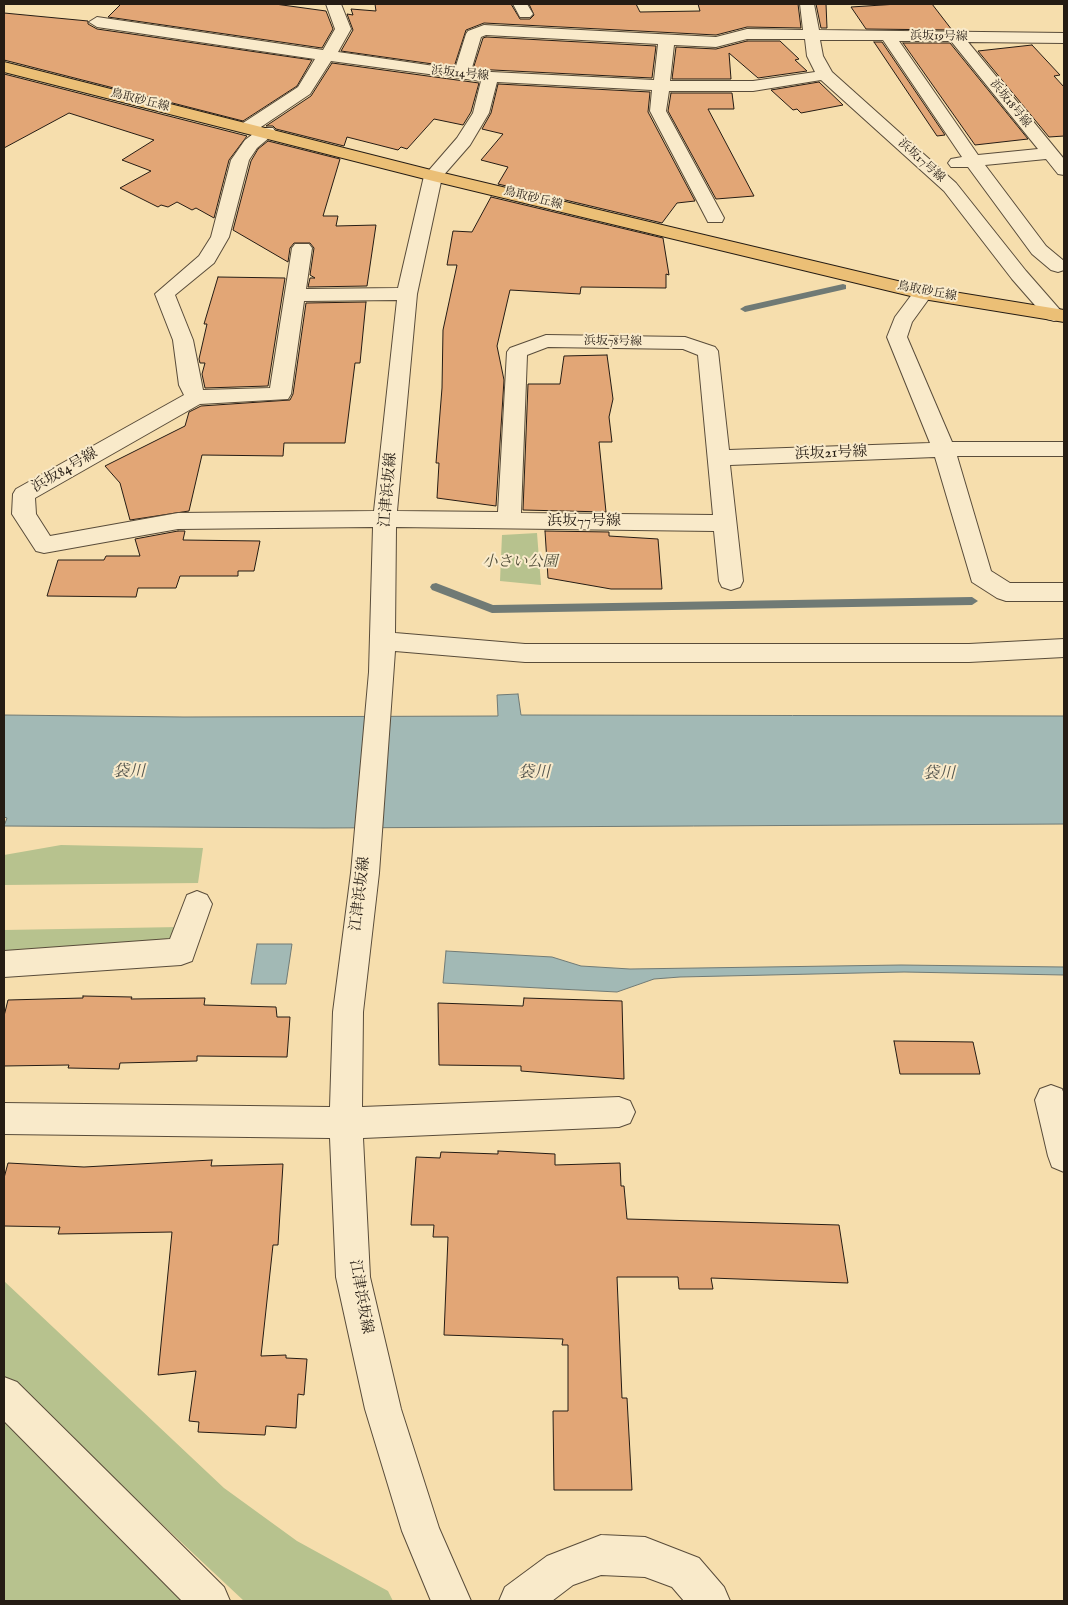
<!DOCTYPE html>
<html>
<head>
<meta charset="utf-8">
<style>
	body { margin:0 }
	#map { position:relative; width:1068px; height:1605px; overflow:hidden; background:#f6dead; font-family:"IM FELL English",serif }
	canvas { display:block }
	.frame { position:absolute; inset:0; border:5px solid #251c14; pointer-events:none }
</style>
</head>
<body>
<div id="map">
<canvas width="1068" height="1605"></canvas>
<div class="frame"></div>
</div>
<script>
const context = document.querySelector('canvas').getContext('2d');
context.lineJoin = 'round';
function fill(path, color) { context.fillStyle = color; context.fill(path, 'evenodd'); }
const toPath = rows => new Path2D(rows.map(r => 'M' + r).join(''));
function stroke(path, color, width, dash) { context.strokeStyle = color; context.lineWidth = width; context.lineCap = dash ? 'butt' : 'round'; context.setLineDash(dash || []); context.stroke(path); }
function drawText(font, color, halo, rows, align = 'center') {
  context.font = font + ' "IM FELL English","Noto Serif JP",serif'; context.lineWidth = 4; context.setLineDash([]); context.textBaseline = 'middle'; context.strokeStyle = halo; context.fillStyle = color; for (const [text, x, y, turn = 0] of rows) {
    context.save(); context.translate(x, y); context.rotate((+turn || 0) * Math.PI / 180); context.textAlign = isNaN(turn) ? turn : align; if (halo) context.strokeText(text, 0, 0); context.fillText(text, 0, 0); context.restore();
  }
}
fill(toPath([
	[537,533,541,585,500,581,502,535],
	[61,845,203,848,198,883,4,885,4,855],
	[180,927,172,944,4,954,4,930],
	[4,1281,224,1488,297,1541,388,1591,393,1601,244,1601,4,1376],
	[4,1422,51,1466,184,1601,4,1601]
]), '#b7c28e');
const water = toPath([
	[518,694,521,715,1064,716,1064,824,323,828,4,826,7,818,4,817,4,715,184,717,498,716,497,695,518,694],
	[257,944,292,944,286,984,251,984,257,944],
	[446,951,552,957,581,966,630,969,901,965,1064,967,1064,975,904,972,680,977,654,979,617,992,443,983,446,951]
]);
fill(water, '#a2b9b5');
stroke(water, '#707a75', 1);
fill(toPath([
	[843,284,846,285,846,289,745,312,740,309,745,306,843,284],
	[436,583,493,605,972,597,978,601,972,605,492,613,432,590,430,587,432,584,436,583]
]), '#707a75');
const building = toPath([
	[121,4,275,4,326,11,333,29,322,48,108,17,121,4],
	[375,4,511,4,520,19,530,19,534,15,529,4,636,4,640,12,700,11,698,4,798,4,801,28,747,27,716,35,484,23,466,30,454,67,341,51,353,30,347,14,353,15,351,9,376,11,375,4],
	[816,4,826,4,827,28,821,28,816,4],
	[898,4,932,4,952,30,866,29,851,7,898,4],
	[4,13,88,21,88,24,97,29,312,60,297,86,243,121,4,60,4,13],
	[486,37,656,46,652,78,473,69,483,38,486,37],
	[747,41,780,41,799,59,795,60,807,71,758,78,729,53,731,79,672,79,676,47,716,49,747,41],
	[874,42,882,42,945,135,937,136,874,42],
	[903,43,950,43,1028,139,975,145,903,43],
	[1032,45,1060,75,1054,76,1064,87,1064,136,1049,137,978,51,1032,45],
	[332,63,479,83,471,112,463,125,434,119,407,149,401,147,398,150,347,137,344,146,276,129,273,126,266,126,311,96,332,63],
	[4,74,247,136,229,160,214,218,196,208,192,210,177,202,168,207,161,205,158,207,120,188,151,171,122,160,154,140,69,113,4,148,4,74],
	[819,82,843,105,801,113,797,109,793,110,771,90,819,82],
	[498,84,650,92,648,112,695,201,677,203,662,223,498,184,508,167,481,160,503,134,482,129,491,113,498,84],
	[671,93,732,93,734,109,708,109,754,196,716,199,668,111,671,93],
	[268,141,340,159,323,216,338,216,336,226,376,225,367,286,308,287,310,278,315,278,310,275,314,248,310,243,294,243,290,248,288,262,233,230,251,161,258,149,268,141],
	[491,197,663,238,669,275,666,274,666,288,581,287,580,294,510,290,497,346,504,380,496,506,437,498,439,463,436,463,442,388,443,330,457,265,447,265,453,231,472,232,491,197],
	[218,277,285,278,268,386,205,388,202,374,205,363,200,363,199,359,207,324,204,324,218,277],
	[366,302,360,363,355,363,345,443,284,443,283,456,202,455,189,511,130,520,120,483,105,466,185,426,189,412,201,406,290,400,293,394,306,303,366,302],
	[607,355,613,399,609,417,612,442,599,442,606,512,523,510,528,384,560,384,564,356,607,355],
	[178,531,185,531,183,540,260,541,254,571,238,571,238,576,180,576,176,588,138,588,136,597,47,596,58,560,104,560,106,556,140,556,135,539,178,531],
	[545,531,609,532,609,536,658,539,662,589,611,589,548,578,545,531],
	[83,996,132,997,131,999,205,998,204,1005,276,1007,277,1017,290,1017,287,1057,197,1056,197,1061,120,1063,119,1069,68,1068,69,1065,4,1066,4,1016,8,1000,83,998,83,996],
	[524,998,622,1001,624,1079,521,1071,521,1066,439,1065,438,1003,523,1006,524,998],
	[894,1041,973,1042,980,1074,900,1074,894,1041],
	[498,1151,555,1154,555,1165,620,1163,621,1186,624,1186,627,1219,839,1225,848,1283,711,1278,713,1289,679,1289,678,1277,617,1277,622,1398,627,1398,632,1490,554,1490,553,1411,568,1411,568,1345,562,1345,563,1339,444,1335,448,1237,433,1237,434,1225,411,1225,416,1157,440,1158,441,1152,498,1154,498,1151],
	[212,1160,211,1166,283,1164,278,1245,273,1245,261,1356,286,1355,286,1358,307,1359,304,1395,298,1394,296,1428,266,1426,265,1435,198,1432,199,1422,189,1421,196,1371,158,1375,172,1232,58,1234,60,1227,4,1226,4,1178,8,1163,84,1167,212,1160]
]);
fill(building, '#e2a676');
stroke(building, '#251c14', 1);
const minor = toPath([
	[326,4,341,4,351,29,338,52,455,69,466,34,468,31,484,25,716,37,747,29,803,30,800,4,814,4,819,30,1064,33,1064,43,968,42,1064,159,1064,175,1058,174,1046,159,985,165,1046,246,1064,261,1064,270,1058,272,1051,270,1032,254,968,167,951,167,948,163,951,159,962,157,883,40,820,40,823,56,832,72,956,183,1026,271,1061,311,1064,315,1061,319,1054,321,1047,319,1012,279,944,191,821,80,753,91,669,91,666,111,724,218,722,222,708,222,706,218,650,111,652,90,497,82,489,113,470,145,442,177,417,294,397,511,498,512,507,352,510,348,546,335,685,337,715,347,718,351,729,450,930,443,887,337,895,317,916,289,923,287,930,289,933,293,912,322,907,337,952,442,1064,442,1064,456,957,456,991,571,1010,583,1064,583,1064,601,1006,601,997,598,972,582,935,457,730,465,743,581,740,587,731,590,722,587,719,581,714,531,396,527,395,633,525,644,969,644,1064,639,1064,657,969,662,525,662,395,651,379,873,363,1012,362,1107,619,1097,630,1101,635,1112,630,1123,619,1127,363,1138,370,1277,401,1409,439,1528,471,1601,431,1601,402,1531,365,1409,336,1277,330,1138,4,1134,4,1103,330,1107,333,1012,351,873,369,672,373,527,178,529,44,553,36,551,12,514,13,494,16,489,184,395,179,385,173,340,155,294,199,256,211,237,231,160,245,140,261,128,273,128,276,132,257,148,249,160,229,237,214,263,175,295,193,340,203,390,270,388,292,248,295,244,309,244,312,248,306,289,398,288,424,176,457,138,473,113,481,81,331,61,310,94,255,131,249,132,243,131,240,127,243,123,298,87,315,59,97,27,89,22,97,17,323,50,335,29,326,4],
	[486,35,658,44,654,80,471,71,481,37,486,35],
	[747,39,805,39,807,56,815,72,753,81,670,81,674,45,716,47,747,39],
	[899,41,951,41,1038,149,978,155,899,41],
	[397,300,374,511,178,513,50,536,36,514,35,498,200,404,288,399,291,394,304,301,397,300],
	[548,347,683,349,698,355,713,515,521,513,527,355,548,347],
	[513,4,527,4,533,14,530,17,520,17,513,4],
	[197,891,207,895,212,904,192,961,181,965,4,977,4,951,170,939,187,895,197,891],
	[1051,1085,1062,1089,1064,1094,1064,1172,1052,1167,1048,1156,1035,1100,1040,1089,1051,1085],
	[4,1377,17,1382,224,1587,230,1601,182,1601,4,1421,4,1377],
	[601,1535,645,1537,699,1558,724,1587,730,1601,684,1601,672,1587,645,1577,601,1575,573,1585,552,1601,499,1601,505,1587,547,1556,601,1535]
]);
const major = toPath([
	[4,62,435,171,923,287,1064,310,1064,322,923,299,433,181,4,72,4,62]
]);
stroke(minor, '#594c3a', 2);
stroke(major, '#251c14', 2);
fill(minor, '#f9eaca');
fill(major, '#ebbf76');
drawText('12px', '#251c14', '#f9eaca', [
	["浜坂19号線",939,37,1],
	["浜坂14号線",460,74,6],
	["鳥取砂丘線",140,101,14],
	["浜坂18号線",1010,104,51],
	["浜坂17号線",921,161,42],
	["鳥取砂丘線",533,199,14],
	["鳥取砂丘線",927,292,11],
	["浜坂78号線",613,342,1]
]);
drawText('15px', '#251c14', '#f9eaca', [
	["浜坂21号線",831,454,-2],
	["浜坂84号線",65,471,-30],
	["江津浜坂線",389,490,-85],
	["浜坂77号線",584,522],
	["江津浜坂線",361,894,-83],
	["江津浜坂線",360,1297,80]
]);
drawText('italic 15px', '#514e39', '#f9eaca', [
	["小さい公園",520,563]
]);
drawText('italic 16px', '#51534c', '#f9eaca', [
	["袋川",129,773],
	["袋川",534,774],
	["袋川",939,775]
]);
</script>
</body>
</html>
